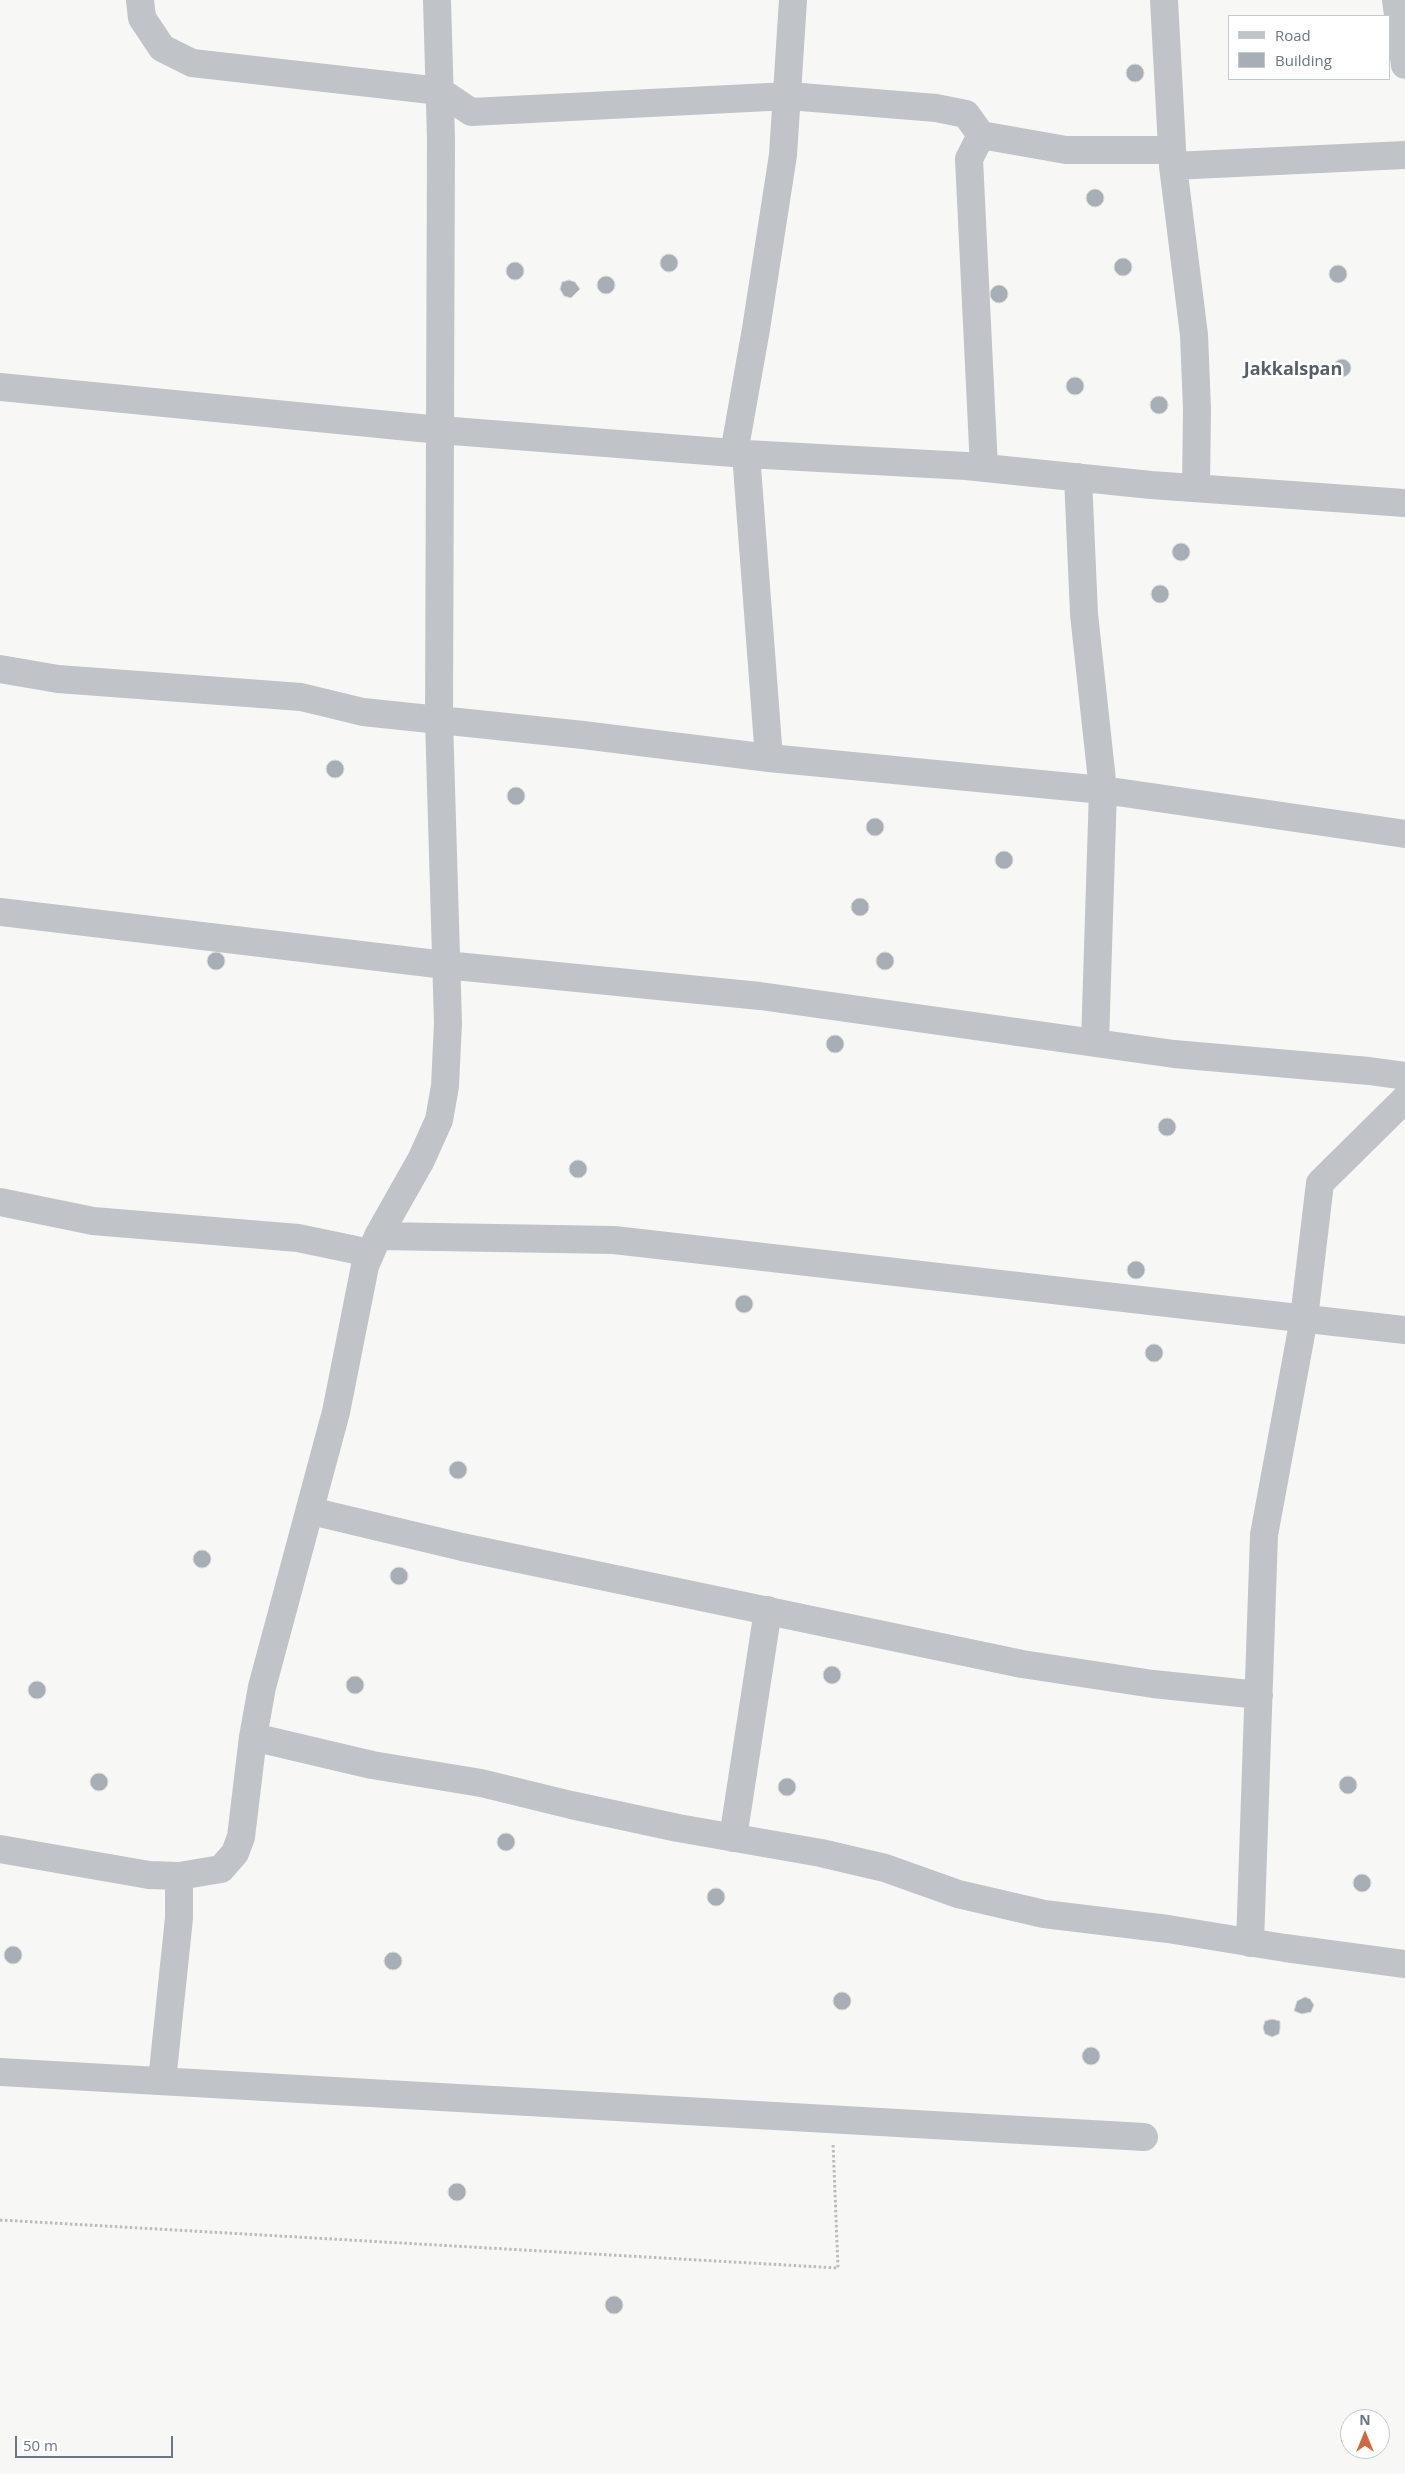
<!DOCTYPE html>
<html>
<head>
<meta charset="utf-8">
<style>
	body { margin:0 }
	#map { position:relative; width:1405px; height:2474px; overflow:hidden; background:#f7f8f5; font-family:"Open Sans",sans-serif }
	canvas { display:block }
	.legend { position:absolute; left:1228px; top:15px; width:162px; height:65px; box-sizing:border-box; background:#fff; border:1px solid #c3c8cd; margin:0; padding:6px 9px; list-style:none; font-size:15px; color:#6a7683 }
	.legend li { display:flex; align-items:center; gap:10px; height:25px }
	.legend b { width:25px; border:1px solid #c3c8cd }
	.north { position:absolute; left:1340px; top:2409px; width:50px; height:50px; box-sizing:border-box; background:#fff; border:1px solid #c3c8cd; border-radius:50%; rotate:0deg; font-size:14px; font-weight:700; line-height:20px; text-align:center; color:#6a7683 }
	.north::after { content:''; display:block; margin:auto; width:18px; height:22px; background:#ce6a3f; clip-path:polygon(50% 0,100% 100%,50% 72%,0 100%) }
	.scale { position:absolute; left:15px; top:2436px; width:158px; height:22px; box-sizing:border-box; border:2px solid #6a7683; border-top:0; padding-left:6px; font-size:15px; line-height:18px; white-space:nowrap; color:#6a7683; -webkit-text-stroke:4px #fff; paint-order:stroke }
</style>
</head>
<body>
<div id="map">
<canvas width="1405" height="2474"></canvas>
<ul class="legend">
<li><b style="height:6px;background:#c0c3c7"></b>Road</li>
<li><b style="height:14px;background:#a8aeb5"></b>Building</li>
</ul>
<div class="north">N</div>
<div class="scale">50 m</div>
</div>
<script>
const context = document.querySelector('canvas').getContext('2d');
context.lineJoin = 'round';
function fill(path, color) { context.fillStyle = color; context.fill(path, 'evenodd'); }
const toPath = rows => new Path2D(rows.map(r => 'M' + r).join(''));
function stroke(path, color, width, dash) { context.strokeStyle = color; context.lineWidth = width; context.lineCap = dash ? 'butt' : 'round'; context.setLineDash(dash || []); context.stroke(path); }
function drawText(font, color, halo, rows, align = 'center') {
  context.font = font + ' "Open Sans",sans-serif'; context.lineWidth = 5; context.setLineDash([]); context.textBaseline = 'middle'; context.strokeStyle = halo; context.fillStyle = color; for (const [text, x, y, turn = 0] of rows) {
    context.save(); context.translate(x, y); context.rotate((+turn || 0) * Math.PI / 180); context.textAlign = isNaN(turn) ? turn : align; if (halo) context.strokeText(text, 0, 0); context.fillText(text, 0, 0); context.restore();
  }
}
const building = toPath([
	'1126 73a9 9 0 1 1 18 0a9 9 0 1 1-18 0Z',
	'1086 198a9 9 0 1 1 18 0a9 9 0 1 1-18 0Z',
	'660 263a9 9 0 1 1 18 0a9 9 0 1 1-18 0Z',
	'1114 267a9 9 0 1 1 18 0a9 9 0 1 1-18 0Z',
	'506 271a9 9 0 1 1 18 0a9 9 0 1 1-18 0Z',
	'1329 274a9 9 0 1 1 18 0a9 9 0 1 1-18 0Z',
	'597 285a9 9 0 1 1 18 0a9 9 0 1 1-18 0Z',
	[569,280,575,282,580,289,571,298,564,296,560,289,562,282,569,280],
	'990 294a9 9 0 1 1 18 0a9 9 0 1 1-18 0Z',
	'1333 368a9 9 0 1 1 18 0a9 9 0 1 1-18 0Z',
	'1066 386a9 9 0 1 1 18 0a9 9 0 1 1-18 0Z',
	'1150 405a9 9 0 1 1 18 0a9 9 0 1 1-18 0Z',
	'1172 552a9 9 0 1 1 18 0a9 9 0 1 1-18 0Z',
	'1151 594a9 9 0 1 1 18 0a9 9 0 1 1-18 0Z',
	'326 769a9 9 0 1 1 18 0a9 9 0 1 1-18 0Z',
	'507 796a9 9 0 1 1 18 0a9 9 0 1 1-18 0Z',
	'866 827a9 9 0 1 1 18 0a9 9 0 1 1-18 0Z',
	'995 860a9 9 0 1 1 18 0a9 9 0 1 1-18 0Z',
	'851 907a9 9 0 1 1 18 0a9 9 0 1 1-18 0Z',
	'876 961a9 9 0 1 1 18 0a9 9 0 1 1-18 0Z',
	'207 961a9 9 0 1 1 18 0a9 9 0 1 1-18 0Z',
	'826 1044a9 9 0 1 1 18 0a9 9 0 1 1-18 0Z',
	'1158 1127a9 9 0 1 1 18 0a9 9 0 1 1-18 0Z',
	'569 1169a9 9 0 1 1 18 0a9 9 0 1 1-18 0Z',
	'1127 1270a9 9 0 1 1 18 0a9 9 0 1 1-18 0Z',
	'735 1304a9 9 0 1 1 18 0a9 9 0 1 1-18 0Z',
	'1145 1353a9 9 0 1 1 18 0a9 9 0 1 1-18 0Z',
	'449 1470a9 9 0 1 1 18 0a9 9 0 1 1-18 0Z',
	'193 1559a9 9 0 1 1 18 0a9 9 0 1 1-18 0Z',
	'390 1576a9 9 0 1 1 18 0a9 9 0 1 1-18 0Z',
	'823 1675a9 9 0 1 1 18 0a9 9 0 1 1-18 0Z',
	'346 1685a9 9 0 1 1 18 0a9 9 0 1 1-18 0Z',
	'28 1690a9 9 0 1 1 18 0a9 9 0 1 1-18 0Z',
	'90 1782a9 9 0 1 1 18 0a9 9 0 1 1-18 0Z',
	'1339 1785a9 9 0 1 1 18 0a9 9 0 1 1-18 0Z',
	'778 1787a9 9 0 1 1 18 0a9 9 0 1 1-18 0Z',
	'497 1842a9 9 0 1 1 18 0a9 9 0 1 1-18 0Z',
	'1353 1883a9 9 0 1 1 18 0a9 9 0 1 1-18 0Z',
	'707 1897a9 9 0 1 1 18 0a9 9 0 1 1-18 0Z',
	'4 1955a9 9 0 1 1 18 0a9 9 0 1 1-18 0Z',
	'384 1961a9 9 0 1 1 18 0a9 9 0 1 1-18 0Z',
	'833 2001a9 9 0 1 1 18 0a9 9 0 1 1-18 0Z',
	[1305,1997,1310,1999,1314,2005,1311,2012,1302,2014,1294,2011,1297,2001,1305,1997],
	[1272,2019,1280,2021,1280,2029,1279,2034,1272,2037,1265,2034,1263,2028,1265,2021,1272,2019],
	'1082 2056a9 9 0 1 1 18 0a9 9 0 1 1-18 0Z',
	'448 2192a9 9 0 1 1 18 0a9 9 0 1 1-18 0Z',
	'605 2305a9 9 0 1 1 18 0a9 9 0 1 1-18 0Z'
]);
fill(building, '#a8aeb5');
stroke(building, '#d9d9d8', 1);
stroke(toPath([
	[0,2220,838,2268,833,2143]
]), '#babcbf', 3, [2.5, 2.5]);
stroke(toPath([
	[140,0,142,18,162,48,192,63,440,91,471,112,789,96,936,108,966,114,981,135,1066,150,1172,150],
	[1164,0,1173,166,1194,335,1197,409,1196,487],
	[1396,0,1405,65],
	[981,135,969,159,984,468],
	[1173,166,1405,155],
	[0,387,440,430,746,454,966,466,1151,485,1405,503],
	[734,453,756,329,783,155,793,0],
	[746,454,769,758],
	[1078,477,1084,614,1103,790,1095,1043],
	[0,669,58,679,301,697,363,712,583,735,769,758,1103,790,1405,834],
	[0,912,445,965,760,996,1174,1054,1369,1071,1405,1076],
	[0,1202,93,1221,298,1238,370,1253],
	[378,1236,614,1240,1405,1330],
	[311,1511,462,1547,1022,1664,1153,1684,1259,1695],
	[253,1737,372,1765,481,1783,571,1805,678,1828,821,1853,885,1868,958,1894,1044,1914,1168,1929,1285,1948,1405,1964],
	[733,1838,768,1610],
	[0,1849,149,1875,179,1876,221,1869,235,1853,241,1837,253,1737,262,1687,336,1412,365,1266,378,1236,421,1160,439,1120,445,1086,448,1023,439,720,441,139,437,0],
	[1250,1943,1264,1535,1304,1318,1320,1183,1405,1099],
	[0,2072,1144,2137],
	[162,2081,179,1918,179,1876]
]), '#c0c3c7', 28);
drawText('bold 18px', '#576069', '#fff', [
	["Jakkalspan",1293,370]
]);
</script>
</body>
</html>
